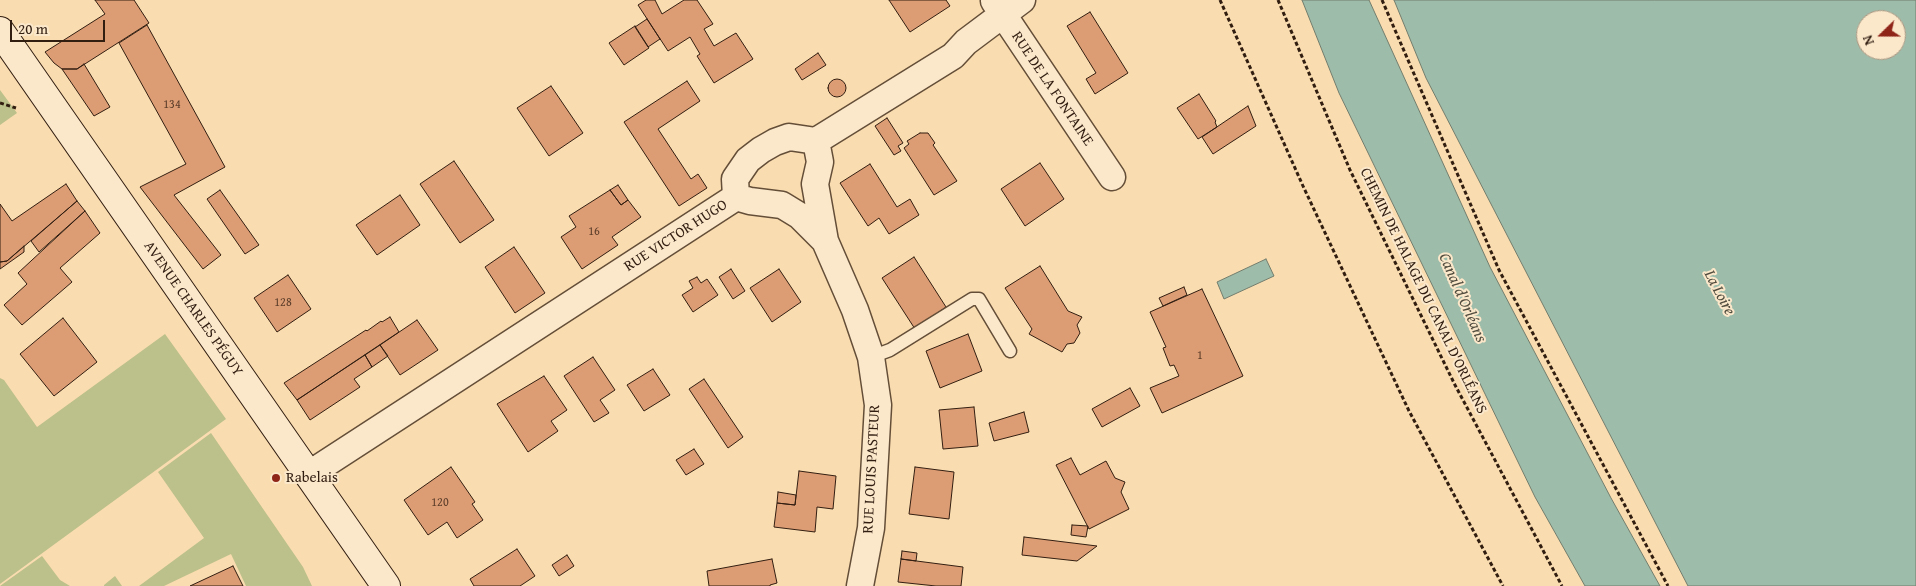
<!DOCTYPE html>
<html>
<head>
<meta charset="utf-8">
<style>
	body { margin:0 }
	#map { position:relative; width:1916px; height:586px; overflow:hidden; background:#f9dcaf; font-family:"Gentium Book Plus",serif }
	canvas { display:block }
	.north { position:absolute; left:1856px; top:10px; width:50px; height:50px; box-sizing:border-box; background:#fbe8cb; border:1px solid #ab9781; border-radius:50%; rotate:248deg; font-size:14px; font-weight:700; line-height:20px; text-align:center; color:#321e11 }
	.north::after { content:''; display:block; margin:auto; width:18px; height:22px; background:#8f2418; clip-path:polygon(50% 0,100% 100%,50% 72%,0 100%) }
	.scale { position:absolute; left:10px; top:20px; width:95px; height:22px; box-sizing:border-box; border:2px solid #321e11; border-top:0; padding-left:6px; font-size:15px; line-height:18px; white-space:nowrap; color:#321e11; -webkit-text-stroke:4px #fbe8cb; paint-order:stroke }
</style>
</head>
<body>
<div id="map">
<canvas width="1916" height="586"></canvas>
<div class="north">N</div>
<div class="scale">20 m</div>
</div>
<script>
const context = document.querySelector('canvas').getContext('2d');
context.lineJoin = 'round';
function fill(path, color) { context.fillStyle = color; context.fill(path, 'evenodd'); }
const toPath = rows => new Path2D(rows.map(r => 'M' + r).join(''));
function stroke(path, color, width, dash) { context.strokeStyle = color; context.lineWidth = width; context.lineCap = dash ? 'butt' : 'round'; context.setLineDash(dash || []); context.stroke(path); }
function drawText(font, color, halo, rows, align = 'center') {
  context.font = font + ' "Gentium Book Plus",serif'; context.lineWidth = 4; context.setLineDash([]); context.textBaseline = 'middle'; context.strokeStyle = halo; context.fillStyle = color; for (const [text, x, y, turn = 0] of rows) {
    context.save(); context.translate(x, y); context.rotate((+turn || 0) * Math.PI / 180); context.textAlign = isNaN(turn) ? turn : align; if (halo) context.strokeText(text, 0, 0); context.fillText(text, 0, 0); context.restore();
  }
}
fill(toPath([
	[0,90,17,113,0,125],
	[165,334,226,419,0,584,0,378,4,380,37,427],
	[211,433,303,567,312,586,246,586,231,554,164,586,139,586,204,538,158,472],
	[42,556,60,580,70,586,0,586],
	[115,576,122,586,104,586,104,585]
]), '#bcc08b');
const water = toPath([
	[1302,0,1369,0,1490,267,1611,498,1660,586,1585,586,1535,497,1339,93,1302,0],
	[1394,0,1916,0,1916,586,1688,586,1426,78,1394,0],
	[1866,20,1896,20,1896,50,1866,50,1866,20],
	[1266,259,1274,276,1224,299,1217,282,1266,259]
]);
fill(water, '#9ebcaa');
stroke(water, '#737d6d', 1);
const building = toPath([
	[95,0,134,0,149,23,77,69,62,69,54,63,45,52,105,14,95,0],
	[646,0,655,0,662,14,684,0,697,0,713,24,704,29,714,46,736,33,753,59,714,83,697,56,700,54,690,37,668,51,638,5,646,0],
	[889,0,946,0,950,6,910,32,889,0],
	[1090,12,1128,73,1095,94,1086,79,1096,73,1067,26,1090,12],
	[647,19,660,39,648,47,635,27,647,19],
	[147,25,225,167,174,195,221,255,203,269,140,187,186,164,119,43,147,25],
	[635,26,649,48,624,65,609,43,635,26],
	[818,53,826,65,802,80,795,69,818,53],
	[84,64,110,107,94,116,62,69,77,69,84,64],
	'828 88a9 9 0 1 1 18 0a9 9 0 1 1-18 0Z',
	[687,81,700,101,658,129,691,179,698,174,707,188,679,206,624,122,687,81],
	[551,86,583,133,549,156,517,108,551,86],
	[1199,94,1216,121,1215,122,1217,127,1198,139,1177,108,1199,94],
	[1248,106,1256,126,1213,154,1202,137,1248,106],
	[887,118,903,143,898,146,901,151,894,155,875,126,887,118],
	[920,133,928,133,935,143,933,145,957,181,934,195,904,148,909,144,907,141,920,133],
	[454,161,494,220,460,243,420,184,454,161],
	[1040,163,1064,199,1025,226,1001,189,1040,163],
	[870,164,897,207,910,199,919,215,889,234,879,218,868,226,840,183,870,164],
	[66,184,77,201,7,261,0,262,0,204,12,221,66,184],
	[618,185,628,200,621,205,610,190,618,185],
	[220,190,259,245,245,254,207,199,220,190],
	[610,190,621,205,628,200,641,217,612,237,618,245,582,269,561,237,576,227,569,216,610,190],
	[400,195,420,225,377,255,356,225,400,195],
	[77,201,85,211,39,252,31,241,77,201],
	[85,211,100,233,60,268,72,282,22,325,4,305,27,284,18,273,85,211],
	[24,246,24,252,0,269,0,262,7,261,24,246],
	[514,247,545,293,515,313,485,267,514,247],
	[914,257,946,307,915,329,882,278,914,257],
	[1040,266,1068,311,1082,317,1077,325,1080,333,1074,343,1067,344,1062,352,1029,334,1032,329,1005,288,1040,266],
	[731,269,745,291,733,299,719,277,731,269],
	[779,269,801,302,772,322,750,288,779,269],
	[288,275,311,309,277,332,254,298,288,275],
	[697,277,701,283,707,279,718,295,693,312,682,295,693,288,689,281,697,277],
	[1184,287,1187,295,1163,306,1159,298,1184,287],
	[1202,289,1243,376,1162,413,1150,388,1179,376,1174,365,1170,366,1163,348,1166,347,1150,312,1202,289],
	[390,317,399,332,297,400,284,383,366,330,367,331,381,321,382,322,390,317],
	[63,318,97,362,54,396,20,354,63,318],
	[417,320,438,350,400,375,380,345,417,320],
	[968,334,982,371,940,388,926,351,968,334],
	[380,345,388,356,372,367,365,355,380,345],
	[365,355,372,367,354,379,360,387,310,420,297,400,365,355],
	[593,357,615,390,600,400,609,413,594,422,564,376,593,357],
	[653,369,670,395,644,411,627,385,653,369],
	[544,376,567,410,551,421,558,431,528,452,497,404,544,376],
	[704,379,743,437,728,448,689,389,704,379],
	[1130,388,1140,406,1102,427,1092,409,1130,388],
	[974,407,978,446,943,449,939,410,974,407],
	[1024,412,1029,432,994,441,989,423,1024,412],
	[694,449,704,464,686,475,676,460,694,449],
	[1071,458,1080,475,1106,461,1115,478,1125,482,1121,492,1129,509,1089,529,1056,465,1071,458],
	[451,467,475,502,472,504,483,520,457,538,447,522,428,535,404,500,451,467],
	[915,467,954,472,949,519,909,514,915,467],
	[799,471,836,476,833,509,817,507,815,532,774,527,777,503,795,505,799,471],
	[778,492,796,495,795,505,777,503,778,492],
	[1072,525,1088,526,1086,537,1071,535,1072,525],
	[1024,537,1097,546,1077,561,1022,555,1024,537],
	[517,549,535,576,520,586,474,586,470,579,517,549],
	[902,551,917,553,916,561,901,559,902,551],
	[567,555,574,566,559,576,552,565,567,555],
	[772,559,777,583,770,585,770,586,709,586,707,571,772,559],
	[901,559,963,567,961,586,936,586,898,582,901,559],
	[233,566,243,586,190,586,233,566]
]);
fill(building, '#dc9c74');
stroke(building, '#321e11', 1);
const lane = toPath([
	[871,357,890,350,972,299,979,299,1010,351]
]);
const street = toPath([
	[994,1,1112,177],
	[816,141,820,162,815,184,825,241,855,310,871,357,878,405,871,528,860,586],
	[736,197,735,179,748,160,761,150,775,142,789,137,816,141,953,56,966,42,1022,0],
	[736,197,750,201,782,205,800,216,825,241],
	[308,475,736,197]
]);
const secondary = toPath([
	[0,31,386,586]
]);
stroke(lane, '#644e38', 15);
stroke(street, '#644e38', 29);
stroke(secondary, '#321e11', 30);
stroke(toPath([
	[1220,0,1303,186,1409,411,1503,586],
	[1278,0,1350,170,1455,385,1562,586],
	[1382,0,1499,270,1668,586],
	[0,103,16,108]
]), '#321e11', 3, [4, 2.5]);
stroke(lane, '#fbe8cb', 12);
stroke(street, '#fbe8cb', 26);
stroke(secondary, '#fbe8cb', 28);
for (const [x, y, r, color] of [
	[276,478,5,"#8f2418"]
]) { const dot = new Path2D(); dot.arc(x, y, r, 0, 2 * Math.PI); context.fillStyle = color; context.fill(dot); stroke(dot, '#fbe8cb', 2); }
drawText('12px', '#5c3e2a', null, [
	["134",172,105],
	["16",594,232],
	["128",283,303],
	["1",1200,356],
	["120",440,503]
]);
drawText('15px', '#321e11', '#fbe8cb', [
	["RUE DE LA FONTAINE",1052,89,56],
	["RUE VICTOR HUGO",676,236,-33],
	["CHEMIN DE HALAGE DU CANAL D'ORLÉANS",1423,291,64],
	["AVENUE CHARLES PÉGUY",193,309,55],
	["RUE LOUIS PASTEUR",872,469,-87]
]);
drawText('15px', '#321e11', '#fbe8cb', [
	["Rabelais",286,478]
], 'left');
drawText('italic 16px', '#524d3f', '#fbe8cb', [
	["La Loire",1719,293,62],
	["Canal d'Orléans",1462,298,66]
]);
</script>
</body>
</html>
